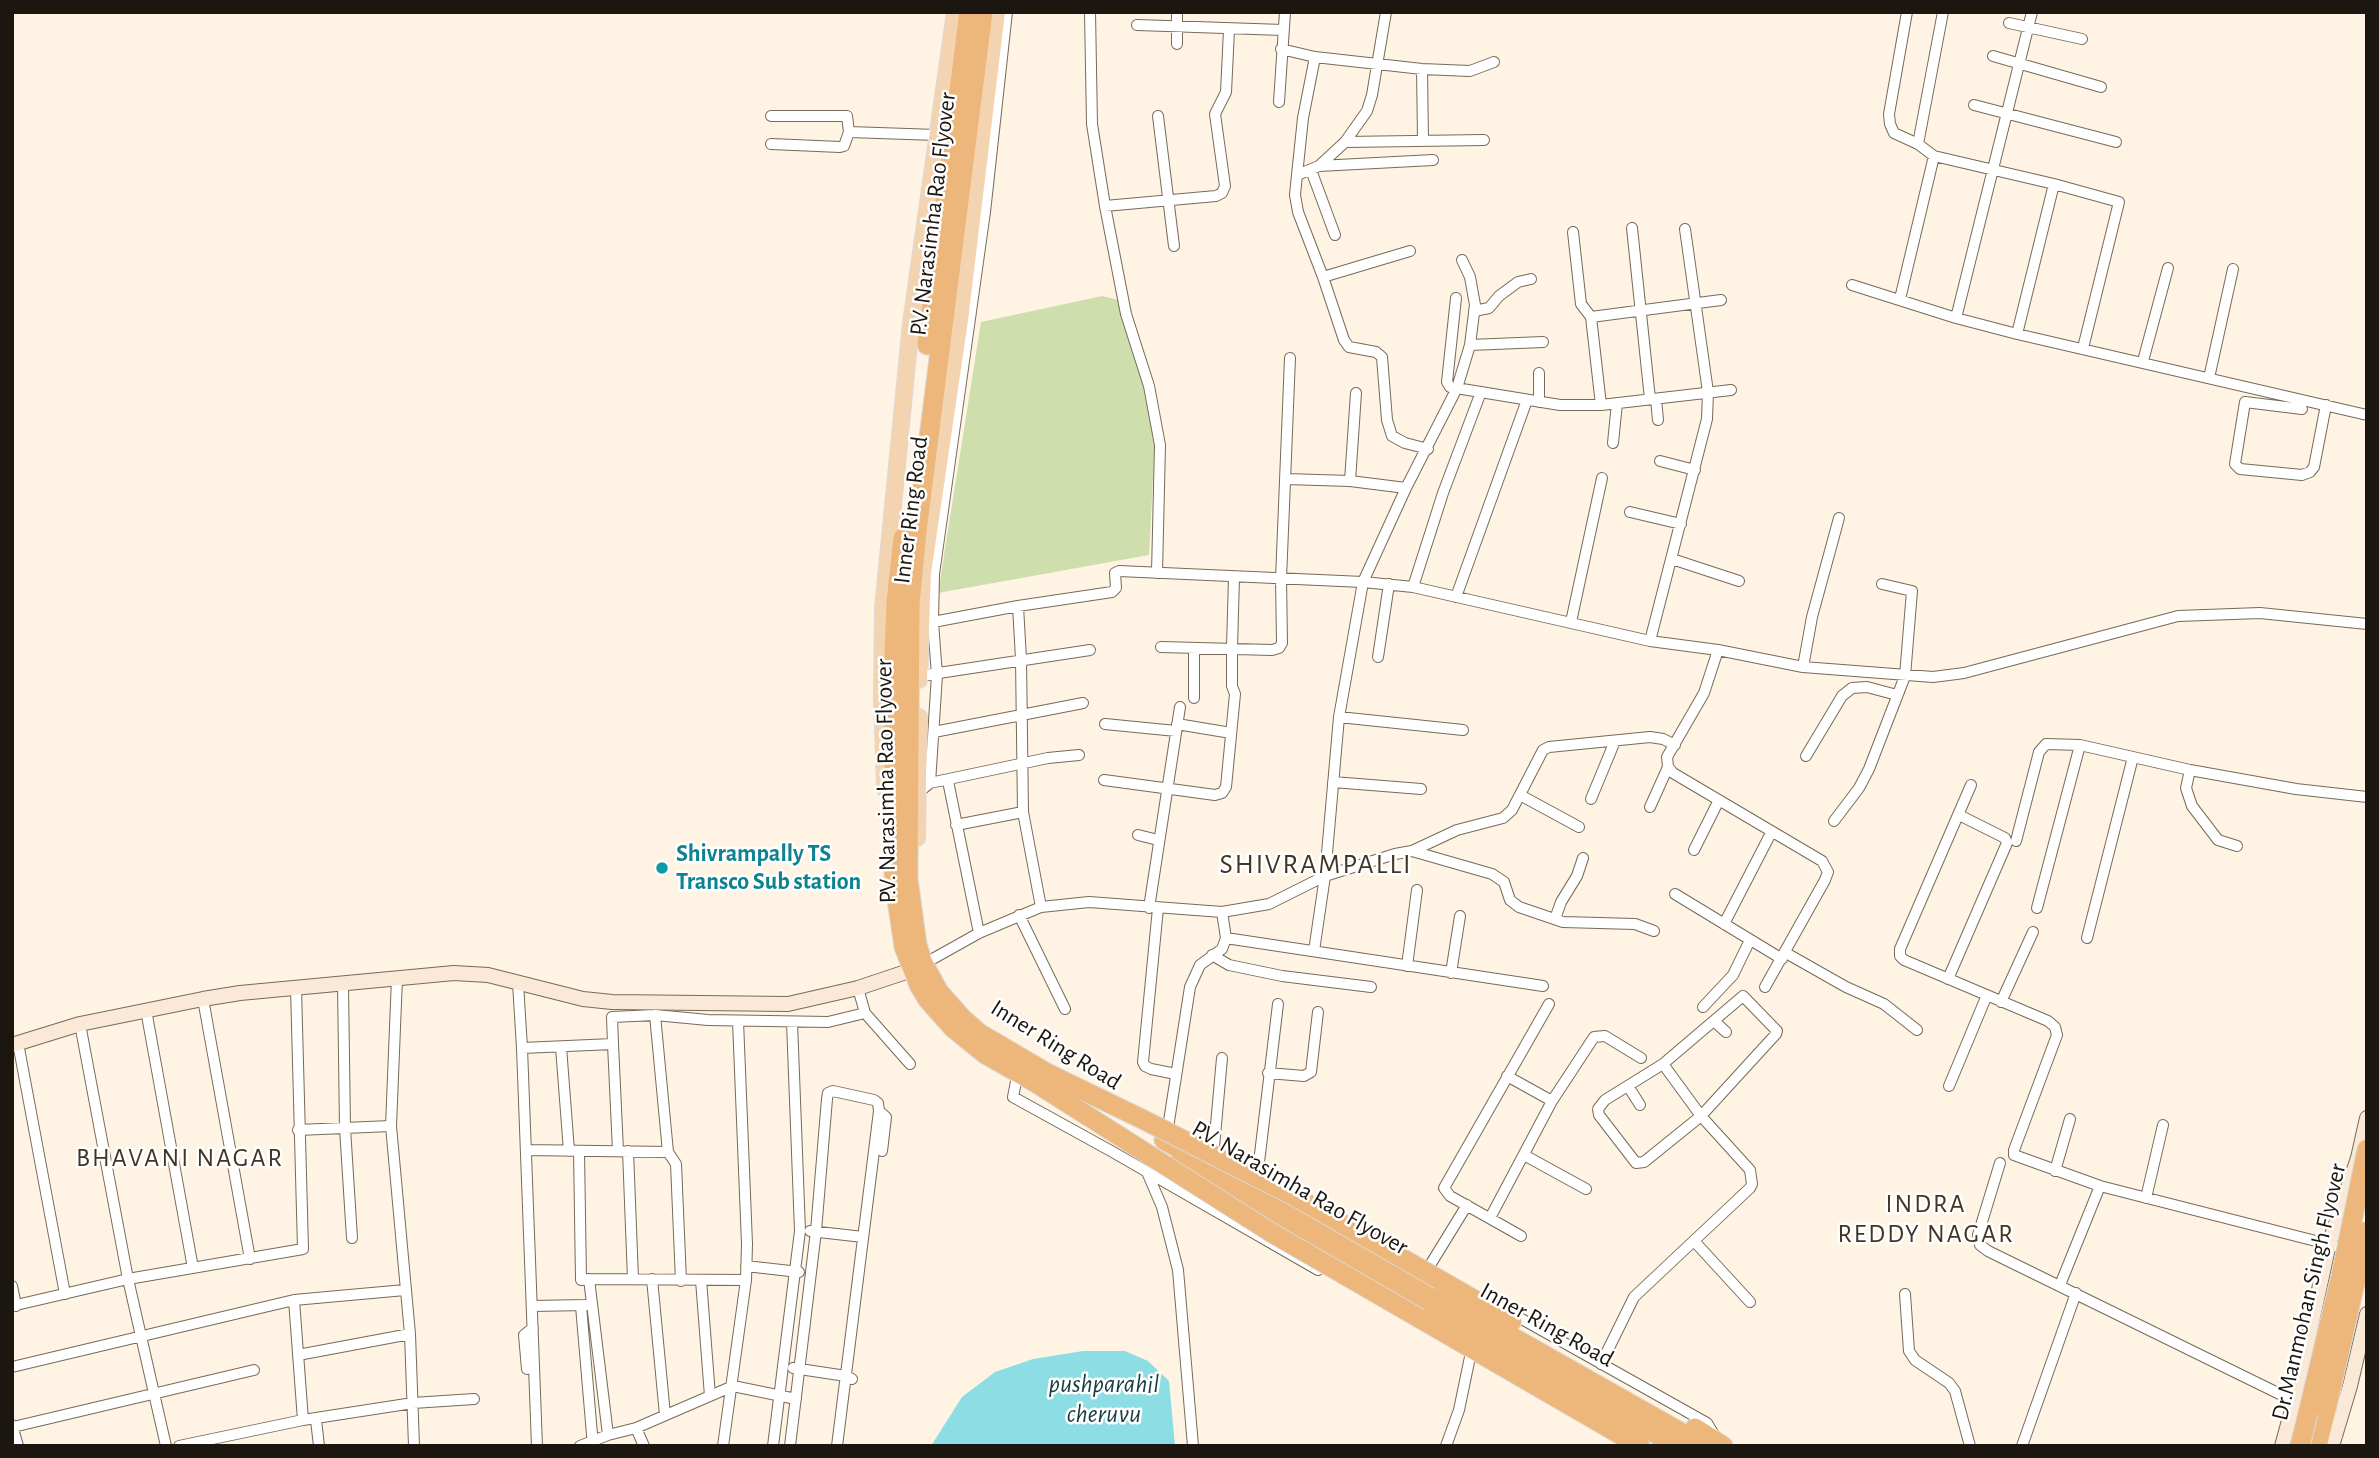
<!DOCTYPE html>
<html>
<head>
<meta charset="utf-8">
<style>
	body { margin:0 }
	#map { position:relative; width:2379px; height:1458px; overflow:hidden; background:#fff3e4; font-family:"Alegreya Sans",sans-serif }
	canvas { display:block }
	.frame { position:absolute; inset:0; border:14px solid #1b160f; pointer-events:none }
</style>
</head>
<body>
<div id="map">
<canvas width="2379" height="1458"></canvas>
<div class="frame"></div>
</div>
<script>
const context = document.querySelector('canvas').getContext('2d');
context.lineJoin = 'round';
function fill(path, color) { context.fillStyle = color; context.fill(path, 'evenodd'); }
const toPath = rows => new Path2D(rows.map(r => 'M' + r).join(''));
function stroke(path, color, width, dash) { context.strokeStyle = color; context.lineWidth = width; context.lineCap = dash ? 'butt' : 'round'; context.setLineDash(dash || []); context.stroke(path); }
function drawText(font, color, halo, rows, align = 'center') {
  context.font = font + ' "Alegreya Sans",sans-serif'; context.lineWidth = 5; context.setLineDash([]); context.textBaseline = 'middle'; context.strokeStyle = halo; context.fillStyle = color; for (const [text, x, y, turn = 0] of rows) {
    context.save(); context.translate(x, y); context.rotate((+turn || 0) * Math.PI / 180); context.textAlign = isNaN(turn) ? turn : align; if (halo) context.strokeText(text, 0, 0); context.fillText(text, 0, 0); context.restore();
  }
}
fill(toPath([
	[1102,296,1123,301,1156,421,1149,555,938,593,981,322]
]), '#cfdead');
fill(toPath([
	[1083,1351,1125,1351,1148,1361,1169,1381,1175,1446,931,1446,962,1397,995,1372,1033,1359]
]), '#8ddde5');
const street = toPath([
	[1090,12,1092,124,1105,206,1126,314,1149,386,1160,445,1157,573],
	[1907,12,1889,114,1890,124,1894,133,1918,144,1934,156,2054,184,2119,202,2083,348],
	[2009,23,2082,39],
	[1137,25,1283,30],
	[1177,44,1177,12],
	[1281,49,1315,57,1422,69,1470,71,1494,62],
	[1993,56,2101,87],
	[1315,57,1303,118,1297,175,1295,195,1298,212,1323,277,1344,340,1349,347,1376,352,1382,357,1387,420,1392,436,1405,443,1428,449],
	[1422,69,1423,140],
	[1279,102,1285,12],
	[1974,105,2116,142],
	[771,116,847,116,849,132,844,146,840,147,771,144],
	[1158,116,1174,246],
	[849,132,937,135],
	[1345,142,1484,140],
	[1918,144,1943,12],
	[1319,166,1433,160],
	[1311,170,1335,235],
	[1297,175,1319,166,1345,142,1367,111,1372,95,1386,12],
	[1105,206,1216,196,1222,193,1225,186,1215,114,1226,92,1229,30],
	[1632,228,1650,399],
	[1573,232,1581,304,1591,317,1721,300],
	[1323,277,1410,251],
	[1852,285,1956,318,2017,334,2367,415],
	[1456,298,1447,382,1450,387,1560,405,1601,405,1731,390],
	[1900,299,1934,156],
	[1474,311,1489,308,1499,296,1518,282,1531,279],
	[1591,317,1601,405],
	[1956,318,2032,12],
	[2017,334,2054,184],
	[1470,345,1543,342],
	[2143,361,2168,268],
	[1539,373,1539,402],
	[2209,378,2233,269],
	[1656,399,1658,420],
	[2302,409,2245,402,2235,464,2240,469,2302,475,2310,472,2314,467,2326,405],
	[1613,443,1617,403],
	[1660,461,1695,470],
	[1286,479,1350,481,1406,488],
	[1350,481,1356,393],
	[1630,512,1681,524],
	[1672,559,1739,581],
	[1413,587,1443,493,1481,392],
	[1456,597,1527,400],
	[1018,606,1021,659,1023,812,1041,907],
	[933,622,1018,606,1112,592,1116,588,1115,573,1119,571,1363,582,1413,587,1650,641,1718,650,1803,667,1933,677,1964,673,2178,616,2260,613,2367,624],
	[1571,622,1602,478],
	[1650,641,1707,419,1708,392,1685,229],
	[1161,647,1272,650,1279,648,1282,643,1281,579,1290,358],
	[1194,648,1194,698],
	[1718,650,1704,693,1667,757,1668,767,1673,773,1822,861,1828,872,1825,880,1765,987],
	[1378,657,1389,584],
	[1803,667,1812,617,1839,518],
	[919,676,1090,650],
	[1339,717,1463,730],
	[1105,724,1176,731],
	[1177,724,1231,733],
	[934,732,1083,703],
	[1806,756,1842,696,1852,688,1867,687,1897,695],
	[2190,770,2186,788,2192,806,2218,840,2237,846],
	[1104,780,1215,795,1222,793,1226,787,1235,694,1232,686,1232,648,1234,577],
	[948,781,979,933],
	[1333,782,1421,789],
	[930,783,1048,758,1079,755],
	[1971,785,1900,949,1900,956,1904,960,2048,1021,2055,1027,2057,1035,2014,1150,2014,1155,2100,1186,2351,1250],
	[919,792,930,783,937,675,933,622,934,574,985,212,1007,12],
	[1520,795,1579,827],
	[1591,799,1615,741],
	[1650,807,1668,767],
	[1834,821,1859,788,1869,769,1905,676,1912,591,1882,584],
	[956,825,1023,812],
	[1138,835,1158,840],
	[2016,841,2039,752,2046,744,2080,745,2190,770,2296,789,2367,797],
	[1694,850,1719,800],
	[1412,851,1492,874,1504,882,1510,900,1519,907,1563,922,1635,924,1654,931],
	[1675,894,1782,959],
	[1149,908,1180,707],
	[1158,908,1143,1062,1145,1066,1151,1069,1176,1074],
	[2037,908,2080,745],
	[1019,915,1065,1009],
	[1555,919,1561,902,1577,876,1583,858],
	[1724,924,1771,833],
	[1226,938,1543,986],
	[2087,938,2133,757],
	[1314,951,1325,876,1339,717,1363,582,1406,488,1457,388,1470,345,1475,305,1470,277,1462,260],
	[1786,953,1846,987,1884,1004,1917,1030],
	[1212,955,1229,965,1282,976,1371,987],
	[929,961,979,933,1041,907,1089,902,1222,912,1269,904,1325,876,1395,854,1412,851,1457,830,1503,818,1512,810,1543,750,1549,747,1650,737,1663,739,1675,745],
	[1407,966,1417,890],
	[1451,973,1460,916],
	[397,978,391,1126,410,1334,414,1446],
	[1948,979,2007,843,2005,838,1959,815],
	[518,983,522,1048],
	[343,985,345,1128,352,1238],
	[858,988,865,1013,910,1064],
	[203,999,250,1259],
	[2001,1002,2033,932],
	[1703,1007,1733,975,1750,940],
	[146,1010,193,1268],
	[655,1015,668,1152,676,1164,681,1281],
	[1714,1021,1726,1032],
	[80,1024,128,1279,166,1446],
	[18,1043,65,1294],
	[613,1044,618,1151],
	[561,1047,569,1151],
	[1268,1073,1304,1076,1311,1072,1318,1012],
	[1017,1076,1013,1097,1111,1151,1318,1270],
	[1507,1076,1552,1101],
	[1628,1086,1640,1105],
	[1949,1086,1987,995],
	[879,1111,886,1117,882,1151],
	[298,1130,391,1126],
	[1167,1134,1190,987,1200,965,1222,949,1226,938,1222,912],
	[526,1150,668,1152],
	[579,1151,581,1280,589,1279],
	[628,1151,633,1279],
	[1524,1155,1586,1189],
	[1213,1158,1222,1058],
	[2000,1163,1978,1235,1980,1245,1988,1251,2294,1401],
	[2055,1171,2070,1119],
	[1147,1172,1162,1207,1178,1270,1193,1446],
	[1257,1179,1278,1004],
	[2146,1198,2163,1125],
	[1490,1218,1552,1101,1594,1037,1605,1036,1641,1058],
	[810,1231,863,1237],
	[1521,1236,1450,1196,1444,1188,1549,1004],
	[1694,1241,1750,1302],
	[746,1266,799,1272],
	[1424,1275,1467,1205],
	[652,1279,665,1415],
	[701,1280,710,1396],
	[2060,1285,2100,1186],
	[12,1286,16,1306],
	[1905,1294,1909,1351,1915,1360,1949,1383,1955,1391,1970,1446],
	[12,1306,128,1279,303,1249,296,988],
	[532,1306,586,1305],
	[581,1306,593,1446],
	[1511,1313,1707,1423,1716,1438],
	[298,1355,410,1334],
	[1601,1364,1634,1297,1750,1188,1752,1184,1750,1170,1701,1116,1776,1034,1777,1031,1743,996,1663,1064,1701,1116,1644,1162,1636,1163,1599,1115,1598,1109,1605,1100,1663,1064],
	[12,1367,294,1300],
	[793,1368,846,1376,852,1379],
	[527,1369,524,1335,533,1328],
	[303,1420,294,1300,405,1290],
	[316,1420,319,1446],
	[12,1425,18,1446],
	[13,1427,254,1370],
	[636,1428,608,1435,589,1279,746,1280],
	[179,1446,303,1420,413,1403,474,1399],
	[537,1446,522,1048,613,1044,612,1017,655,1015,708,1020,828,1022,865,1013],
	[580,1446,608,1435],
	[644,1446,636,1428,733,1386,796,1399],
	[723,1446,746,1280,747,1244,738,1021],
	[773,1446,800,1231,792,1022],
	[790,1446,816,1231,827,1099,828,1093,833,1091,874,1100,878,1103,879,1111,837,1446],
	[1446,1446,1459,1410,1470,1357],
	[2022,1446,2076,1293]
]);
const secondary = toPath([
	[12,1045,80,1024,203,999,240,993,454,973,488,975,583,999,612,1002,788,1004,858,988,906,972],
	[2282,1446,2296,1395,2329,1244,2358,1158,2367,1118],
	[2332,1446,2350,1386,2367,1314]
]);
const primary = toPath([
	[919,680,923,573,960,320,997,12],
	[885,789,882,697,883,608,911,323,955,12],
	[917,838,919,717]
]);
const highway = toPath([
	[983,12,917,531,910,604,908,879,917,944,922,961,939,992,963,1019,979,1033,1059,1080],
	[927,345,969,12],
	[903,538,896,602,894,656,894,880,904,947,919,985,928,1000,953,1028,985,1054,1052,1092],
	[1164,1140,1705,1446],
	[1178,1164,1677,1446],
	[1440,1280,1512,1321],
	[1419,1318,1640,1446],
	[1695,1428,1723,1446],
	[2317,1446,2326,1410]
]);
stroke(street, '#776a59', 12);
stroke(secondary, '#776a59', 16);
stroke(primary, '#dbdad9', 18);
stroke(highway, '#dbdad9', 21);
stroke(street, '#fff', 10);
stroke(secondary, '#fae9d7', 14);
stroke(primary, '#f4d4b0', 16);
stroke(highway, '#edb77b', 19);
const highwayBridge = toPath([
	[1045,1072,1144,1120,1294,1196,1440,1280],
	[1039,1085,1272,1233,1419,1318],
	[2326,1410,2367,1231],
	[2300,1446,2341,1276,2367,1149]
]);
stroke(highwayBridge, '#dbdad9', 21, []);
stroke(highwayBridge, '#edb77b', 19);
for (const [x, y, r, color] of [
	[662,868,7,"#0f9aa8"]
]) { const dot = new Path2D(); dot.arc(x, y, r, 0, 2 * Math.PI); context.fillStyle = color; context.fill(dot); stroke(dot, '#fff', 2.5); }
drawText('24px', '#1b160f', '#fff', [
	["P.V. Narasimha Rao Flyover",933,214,-83],
	["Inner Ring Road",911,510,-83],
	["P.V. Narasimha Rao Flyover",886,781,-91],
	["Inner Ring Road",1056,1045,32],
	["P.V. Narasimha Rao Flyover",1300,1188,30],
	["Dr.Manmohan Singh Flyover",2309,1292,-77],
	["Inner Ring Road",1547,1325,29]
]);
drawText('bold 24px', '#0d838f', '#fff', [
	["Shivrampally TS",676,854],
	["Transco Sub station",676,882]
], 'left');
context.letterSpacing = '2px';
drawText('26px', '#403526', '#fff', [
	["BHAVANI NAGAR",180,1158],
	["INDRA",1926,1204],
	["REDDY NAGAR",1926,1234]
]);
context.letterSpacing = '0px';
drawText('italic 26px', '#173d41', '#fff', [
	["pushparahil",1104,1384],
	["cheruvu",1104,1414]
]);
context.letterSpacing = '2px';
drawText('28px', '#403526', '#fff', [
	["SHIVRAMPALLI",1316,865]
]);
context.letterSpacing = '0px';
</script>
</body>
</html>
